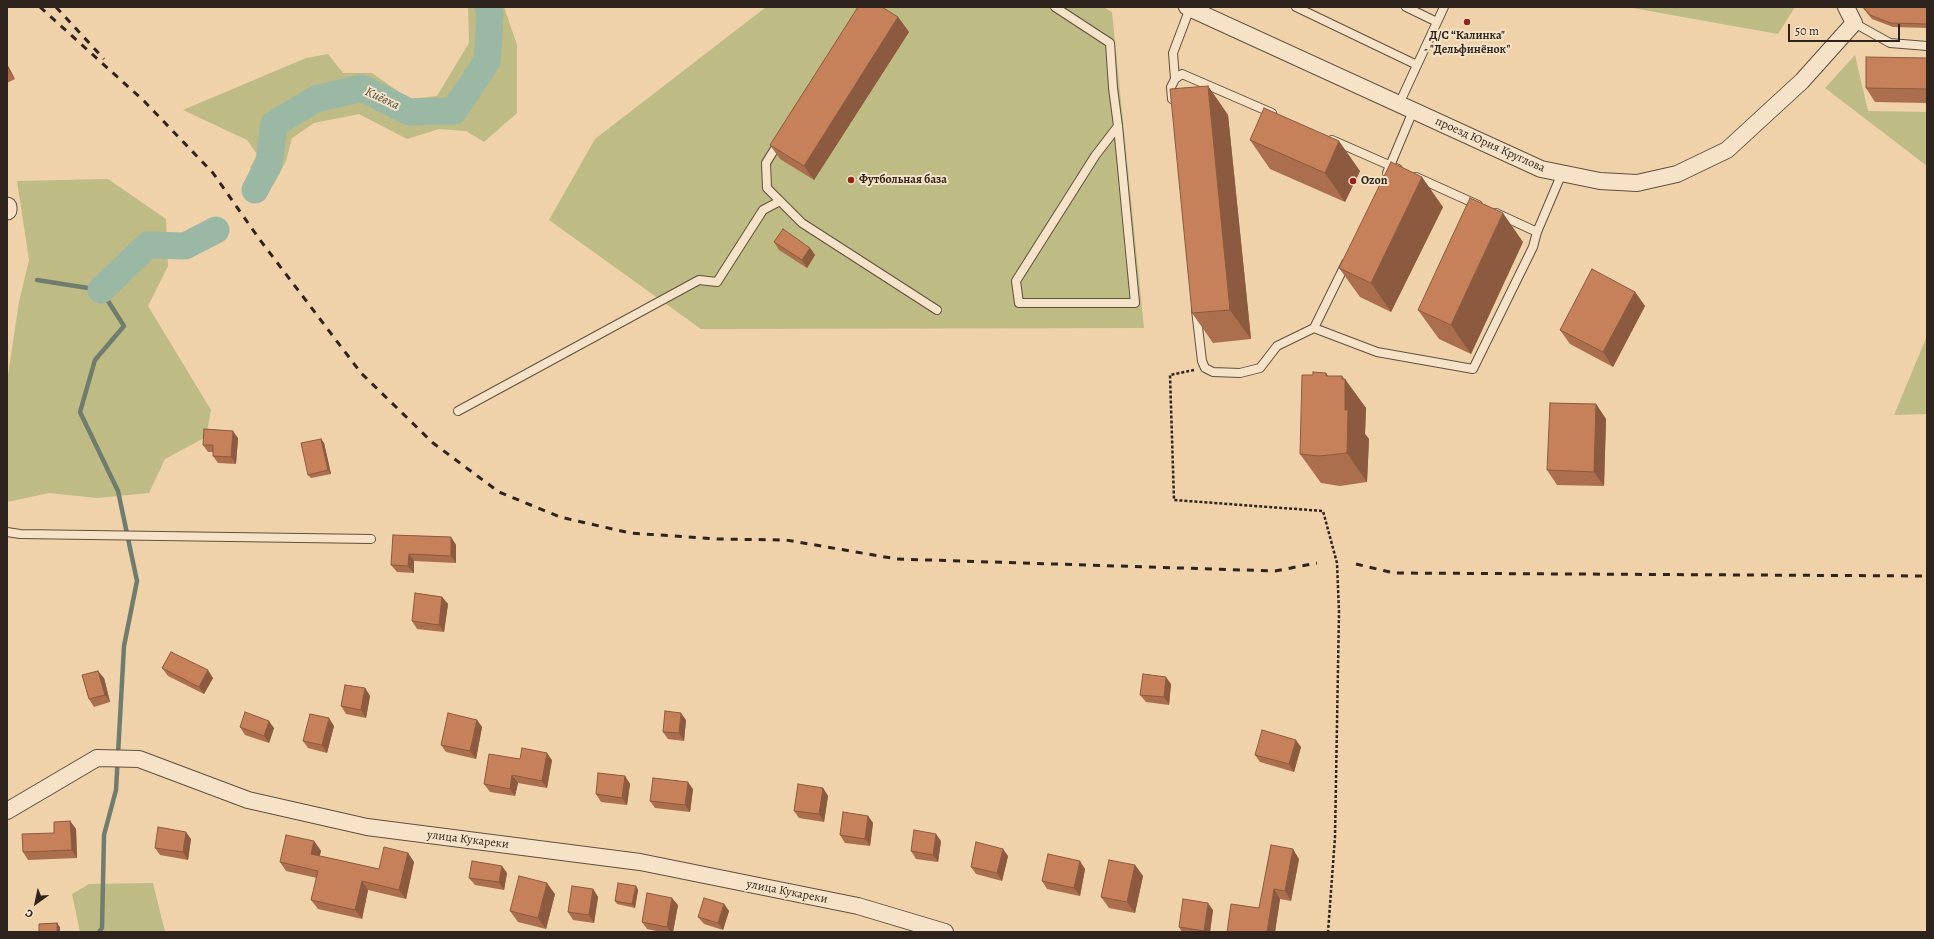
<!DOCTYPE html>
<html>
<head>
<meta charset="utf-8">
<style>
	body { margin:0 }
	#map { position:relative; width:1934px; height:939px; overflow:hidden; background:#efd2a9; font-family:Alegreya,serif }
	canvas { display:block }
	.frame { position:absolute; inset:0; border:8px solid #2f241d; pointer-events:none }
	.north { position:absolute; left:16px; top:883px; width:40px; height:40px; -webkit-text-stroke:3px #f5e2c7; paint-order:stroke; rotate:213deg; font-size:11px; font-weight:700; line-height:16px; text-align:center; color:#2f241d }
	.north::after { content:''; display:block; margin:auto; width:14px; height:18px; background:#2f241d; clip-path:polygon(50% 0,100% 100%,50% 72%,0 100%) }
	.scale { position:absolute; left:1788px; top:24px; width:112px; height:18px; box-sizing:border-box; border:2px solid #2f241d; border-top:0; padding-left:5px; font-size:12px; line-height:14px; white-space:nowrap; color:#2f241d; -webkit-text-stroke:3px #f5e2c7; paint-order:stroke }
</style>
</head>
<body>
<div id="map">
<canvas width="1934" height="939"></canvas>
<div class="frame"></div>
<div class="north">С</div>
<div class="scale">50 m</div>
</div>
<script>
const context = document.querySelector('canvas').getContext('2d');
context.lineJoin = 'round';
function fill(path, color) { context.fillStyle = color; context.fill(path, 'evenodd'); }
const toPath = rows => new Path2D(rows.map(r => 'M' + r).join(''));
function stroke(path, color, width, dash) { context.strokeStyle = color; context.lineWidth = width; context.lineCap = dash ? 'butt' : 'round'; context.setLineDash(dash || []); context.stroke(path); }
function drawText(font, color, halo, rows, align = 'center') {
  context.font = font + ' Alegreya,serif'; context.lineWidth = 4; context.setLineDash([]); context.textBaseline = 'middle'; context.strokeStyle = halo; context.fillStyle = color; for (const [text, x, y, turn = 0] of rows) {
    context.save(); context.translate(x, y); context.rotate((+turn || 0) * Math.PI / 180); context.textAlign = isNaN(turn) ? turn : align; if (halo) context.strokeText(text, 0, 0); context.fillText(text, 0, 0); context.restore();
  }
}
fill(toPath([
	[468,7,504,7,517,45,517,113,484,142,466,131,439,129,407,139,359,114,314,123,292,138,286,161,273,186,250,168,257,154,247,140,183,110,306,58,328,54,343,73,372,73,409,99,437,96,469,43],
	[766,7,1103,7,1112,12,1144,328,701,329,549,220,595,139],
	[1627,7,1795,7,1778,34],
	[1855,55,1868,111,1927,112,1927,166,1825,88],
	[108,179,166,219,168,266,148,306,211,410,206,437,165,459,149,493,97,498,49,493,7,502,7,382,19,302,29,260,17,181],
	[1927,336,1927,414,1894,415],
	[153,883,165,932,80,932,72,894,89,884]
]), '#bebb85');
stroke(toPath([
	[37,280,101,290,124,326,95,360,80,412,118,491,137,581,124,646,116,790,104,835,102,928,99,932]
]), '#707d6e', 4.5);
stroke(toPath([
	[255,190,269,163,274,124,316,99,362,88,409,112,454,111,487,61,490,14,488,7],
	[101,290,148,245,185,246,216,230]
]), '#9bb8a4', 27);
const service = toPath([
	[1055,7,1110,43,1113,88,1118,126,1135,303,1019,303,1016,281,1095,156,1118,126],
	[1296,7,1417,65],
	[1406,7,1437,22],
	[1854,23,1890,43,1927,46],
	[1175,79,1173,53,1190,8],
	[1172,99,1171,87,1175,79,1182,74,1272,113],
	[1399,104,1444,7],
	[1332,140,1398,169],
	[779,142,766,163,767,188,802,223,937,310],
	[1387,173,1413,111],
	[1416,177,1478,205],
	[1496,213,1537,232,1562,173],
	[1196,310,1202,361,1205,368,1213,372,1240,373,1260,368,1277,346,1314,328,1346,263],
	[1314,328,1377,352,1473,369,1533,247,1537,232],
	[458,411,699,280,717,282,763,210,780,201],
	[7,532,20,534,371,539]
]);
const minor = toPath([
	[1187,7,1541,169,1600,181,1637,183,1677,174,1727,150,1802,81,1854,23,1846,7],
	[7,811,97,758,139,759,248,800,367,827,640,862,858,906,945,932]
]);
const tertiary = toPath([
	[7,207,7,210]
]);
stroke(service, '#5f5040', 10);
stroke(minor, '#5f5040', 18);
stroke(tertiary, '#5f5040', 21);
stroke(toPath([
	[1194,370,1170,375,1174,500,1323,511,1337,563,1339,612,1335,837,1328,932]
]), '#2f241d', 2.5, [3, 2]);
stroke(service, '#f5e2c7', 8);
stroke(minor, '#f5e2c7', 16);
stroke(tertiary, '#f5e2c7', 19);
stroke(toPath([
	[40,7,144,101,213,173,260,240,361,373,433,443,499,492,560,517,630,533,718,539,786,540,897,559,1275,571,1317,563],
	[56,7,104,59],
	[1356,564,1394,573,1927,576]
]), '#2f241d', 3, [7, 7]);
fill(toPath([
	[1862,7,1927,7,1927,28,1893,27,1872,19],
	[898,17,909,32,814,180,780,159,770,145],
	[1927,58,1927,103,1875,102,1866,88],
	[7,64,15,79,7,83],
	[1208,86,1228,115,1251,339,1213,343,1192,313],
	[1250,140,1360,171,1345,202,1270,169],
	[1443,207,1391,312,1360,297,1339,268],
	[774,242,810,248,815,255,807,268,779,250],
	[1523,242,1471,354,1439,339,1418,310],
	[1635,292,1645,306,1613,367,1570,344,1560,330],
	[1328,376,1344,379,1366,408,1365,434,1369,439,1367,482,1340,486,1321,483,1300,454],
	[1596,404,1606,419,1604,486,1557,485,1547,470],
	[238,438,236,464,218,463,213,456,213,452,208,452,203,445],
	[321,439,324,443,331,474,311,478,308,475],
	[393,535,451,537,456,545,456,563,414,561,414,573,397,572,391,565],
	[442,597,448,604,444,632,417,629,412,621],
	[162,668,213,678,204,694,168,676],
	[104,678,110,702,94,707,89,699],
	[1171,684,1169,705,1146,702,1140,695],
	[365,688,370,696,366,718,346,714,341,706],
	[477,720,482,727,476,759,446,752,441,745],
	[686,720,684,741,668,739,663,732],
	[334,726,327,753,308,748,303,741],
	[240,727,274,728,269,743,245,735],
	[1301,747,1294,772,1260,762,1255,755],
	[520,759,552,760,547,788,518,783,515,796,490,792,484,784],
	[625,776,630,784,627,805,601,802,596,794],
	[823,788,828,796,824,822,799,818,794,811],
	[693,789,690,812,655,808,650,801],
	[868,816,873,823,870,846,845,843,840,835],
	[70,821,76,829,77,858,28,860,23,852,54,833],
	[191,839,188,860,160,855,155,848],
	[314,841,321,851,319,856,379,869,408,853,414,862,406,899,368,890,362,919,318,909,311,900,317,878,286,871,280,862],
	[941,841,938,862,916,859,911,851],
	[1271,845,1299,859,1291,901,1280,899,1275,932,1259,908],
	[1008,856,1002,881,976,874,971,867],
	[1135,865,1143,876,1135,913,1109,908,1101,897],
	[1085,869,1080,896,1047,889,1042,881],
	[507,873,504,890,475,885,469,878],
	[636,886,638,890,635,908,617,904,615,901],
	[593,889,598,897,594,923,573,920,568,912],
	[555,894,546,929,518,922,510,911],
	[724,904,729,911,723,930,704,924,698,917],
	[678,905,673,932,661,932,647,929,642,922],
	[1213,910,1210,932,1182,932,1179,927]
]), '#ab6f4d');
fill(toPath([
	[898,17,909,32,814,180,804,166],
	[7,64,15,79,7,67],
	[1208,86,1228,115,1251,339,1230,310],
	[1339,141,1360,171,1345,202,1325,173],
	[1422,177,1443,207,1391,312,1371,283],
	[1503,213,1523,242,1471,354,1451,325],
	[810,248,815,255,807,268,802,260],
	[1635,292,1645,306,1613,367,1603,352],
	[1326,373,1345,400,1342,376,1345,380,1345,379,1366,408,1365,434,1369,439,1367,482,1347,453,1345,410,1326,376],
	[1596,404,1606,419,1604,486,1594,472],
	[233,431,238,438,236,464,231,457],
	[321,439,324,443,331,474,328,470],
	[451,537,456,545,456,563,451,556],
	[409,554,414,561,414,573,408,566],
	[442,597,448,604,444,632,439,625],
	[208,670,213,678,204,694,199,687],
	[98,671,104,678,110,702,105,695],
	[1166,677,1171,684,1169,705,1164,697],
	[365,688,370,696,366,718,361,710],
	[681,713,686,720,684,741,679,733],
	[329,718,334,726,327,753,322,745],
	[477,720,482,727,476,759,470,751],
	[269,721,274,728,269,743,264,736],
	[1296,740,1301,747,1294,772,1289,764],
	[547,753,552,760,547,788,542,781],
	[512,775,518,783,515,796,510,789],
	[625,776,630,784,627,805,622,798],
	[688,782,693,789,690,812,685,805],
	[823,788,828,796,824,822,819,814],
	[868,816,873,823,870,846,865,839],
	[70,821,76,829,77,858,72,850],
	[186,832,191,839,188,860,183,852],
	[936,834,941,841,938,862,933,855],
	[314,841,321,851,318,863,311,854],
	[1003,849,1008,856,1002,881,997,873],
	[1293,849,1299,859,1291,901,1285,891],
	[408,853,414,862,406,899,399,890],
	[1080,861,1085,869,1080,896,1074,888],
	[1135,865,1143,876,1135,913,1127,902],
	[502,866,507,873,504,890,499,882],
	[362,881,368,890,362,919,355,910],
	[547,883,555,894,546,929,538,918],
	[636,886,638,890,635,908,632,904],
	[593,889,598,897,594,923,589,915],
	[1274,889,1280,899,1275,932,1267,932],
	[672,898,678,905,673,932,671,932,667,927],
	[1208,903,1213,910,1210,932,1205,932,1204,931],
	[724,904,729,911,723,930,718,923],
	[57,923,60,927,60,932,57,932]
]), '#8b5a3f');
const building = toPath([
	[858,7,882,7,898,17,804,166,770,145,858,7],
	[1863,7,1927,7,1927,24,1890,23,1870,15,1863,7],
	[1866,57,1927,58,1927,89,1866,88,1866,57],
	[7,67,10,71,7,73,7,67],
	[1208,86,1230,310,1192,313,1170,89,1208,86],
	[1264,108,1339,141,1325,173,1250,140,1264,108],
	[1391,162,1422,177,1371,283,1339,268,1391,162],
	[1470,198,1503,213,1451,325,1418,310,1470,198],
	[783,229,810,248,802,260,774,242,783,229],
	[1592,269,1635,292,1603,352,1560,330,1592,269],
	[1313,372,1326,373,1326,376,1342,376,1342,379,1345,379,1345,410,1348,410,1347,453,1319,456,1300,454,1302,375,1313,375,1313,372],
	[1550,403,1596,404,1594,472,1547,470,1550,403],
	[204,429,233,431,231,457,213,456,213,445,203,445,204,429],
	[321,439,328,470,308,475,301,443,321,439],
	[393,535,451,537,451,556,409,554,408,566,391,565,393,535],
	[415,593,442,597,439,625,412,621,415,593],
	[171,652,208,670,199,687,162,668,171,652],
	[98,671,105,695,89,699,82,675,98,671],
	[1143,674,1166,677,1164,697,1140,695,1143,674],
	[345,685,365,688,361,710,341,706,345,685],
	[665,711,681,713,679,733,663,732,665,711],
	[245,712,269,721,264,736,240,727,245,712],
	[448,713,477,720,470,751,441,745,448,713],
	[310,714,329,718,322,745,303,741,310,714],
	[1262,730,1296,740,1289,764,1255,755,1262,730],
	[522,748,547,753,542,781,512,775,510,789,484,784,489,754,520,759,522,748],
	[598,773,625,776,622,798,596,794,598,773],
	[653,778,688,782,685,805,650,801,653,778],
	[798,784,823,788,819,814,794,811,798,784],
	[843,812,868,816,865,839,840,835,843,812],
	[70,821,72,850,23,852,22,834,54,833,54,822,70,821],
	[158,827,186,832,183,852,155,848,158,827],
	[914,830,936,834,933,855,911,851,914,830],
	[286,835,314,841,311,854,379,869,384,847,408,853,399,890,362,881,355,910,311,900,318,871,280,862,286,835],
	[976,842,1003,849,997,873,971,867,976,842],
	[1271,845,1293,849,1285,891,1274,889,1267,932,1227,932,1231,904,1259,908,1271,845],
	[1048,854,1080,861,1074,888,1042,881,1048,854],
	[1109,860,1135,865,1127,902,1101,897,1109,860],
	[472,861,502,866,499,882,469,878,472,861],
	[519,876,547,883,538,918,510,911,519,876],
	[618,883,636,886,632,904,615,901,618,883],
	[572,886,593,889,589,915,568,912,572,886],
	[647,893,672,898,667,927,642,922,647,893],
	[704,898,724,904,718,923,698,917,704,898],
	[1183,899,1208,903,1204,931,1179,927,1183,899],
	[57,923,57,932,39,932,39,924,57,923]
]);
fill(building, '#c7815a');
stroke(building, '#8b5a3f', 1);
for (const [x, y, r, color] of [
	[1467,22,4,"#8f2418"],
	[851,180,4,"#8f2418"],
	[1353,181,4,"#8f2418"]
]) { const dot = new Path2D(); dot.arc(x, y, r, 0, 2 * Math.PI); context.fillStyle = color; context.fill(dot); stroke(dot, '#f5e2c7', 1.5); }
drawText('bold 12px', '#2f241d', '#f5e2c7', [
	["Д/С “Калинка\"",1467,36,"center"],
	["- \"Дельфинёнок\"",1467,50,"center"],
	["Футбольная база",859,180],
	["Ozon",1361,181]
], 'left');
drawText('12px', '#2f241d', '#f5e2c7', [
	["проезд Юрия Круглова",1490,145,24],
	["улица Кукареки",468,840,7],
	["улица Кукареки",787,892,11]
]);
drawText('italic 13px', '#4a493f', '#f5e2c7', [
	["Киёвка",382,99,25]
]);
</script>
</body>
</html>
